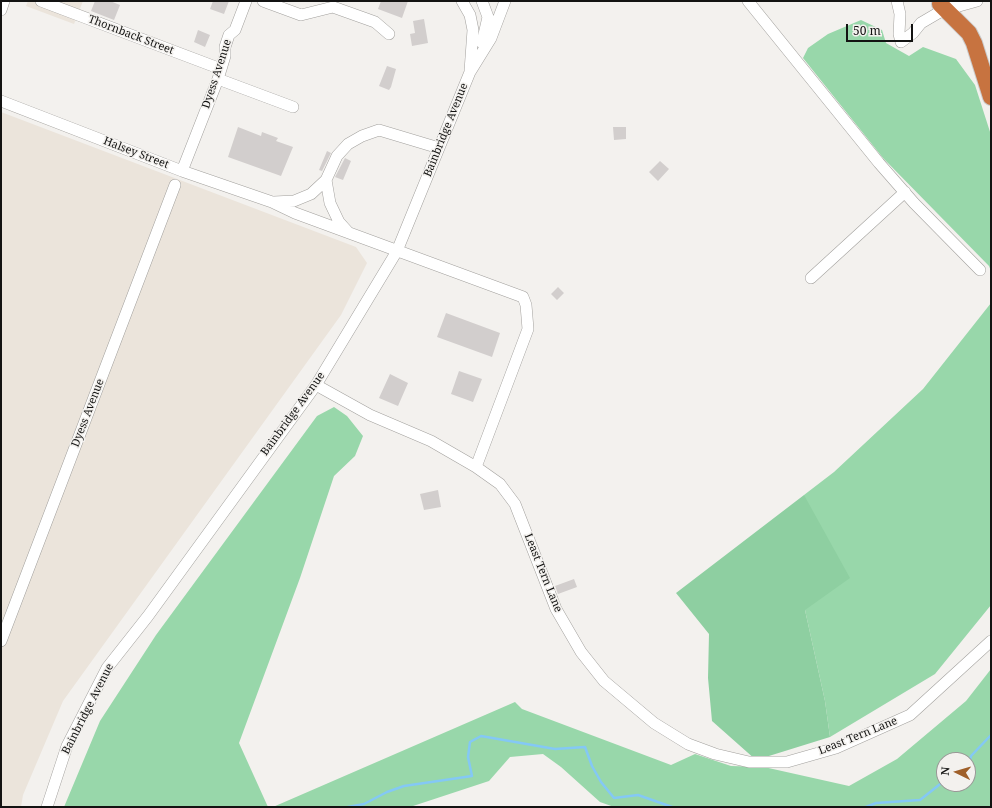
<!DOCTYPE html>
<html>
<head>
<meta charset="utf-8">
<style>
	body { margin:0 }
	#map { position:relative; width:992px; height:808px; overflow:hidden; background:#f3f1ee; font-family:"Noto Serif",serif }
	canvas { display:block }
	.frame { position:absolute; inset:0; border:2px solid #131312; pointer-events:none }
	.north { position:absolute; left:936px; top:752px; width:40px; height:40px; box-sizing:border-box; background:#f3f1ee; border:1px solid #999896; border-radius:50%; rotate:275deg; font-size:11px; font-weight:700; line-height:16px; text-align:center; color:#131312 }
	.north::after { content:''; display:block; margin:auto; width:14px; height:18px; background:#9f5f29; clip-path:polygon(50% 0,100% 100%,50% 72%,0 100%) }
	.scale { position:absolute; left:846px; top:24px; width:67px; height:18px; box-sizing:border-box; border:2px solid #131312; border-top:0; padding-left:5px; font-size:12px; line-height:14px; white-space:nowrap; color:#131312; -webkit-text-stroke:3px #f3f1ee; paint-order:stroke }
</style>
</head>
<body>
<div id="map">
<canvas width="992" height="808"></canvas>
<div class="frame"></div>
<div class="north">N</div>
<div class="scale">50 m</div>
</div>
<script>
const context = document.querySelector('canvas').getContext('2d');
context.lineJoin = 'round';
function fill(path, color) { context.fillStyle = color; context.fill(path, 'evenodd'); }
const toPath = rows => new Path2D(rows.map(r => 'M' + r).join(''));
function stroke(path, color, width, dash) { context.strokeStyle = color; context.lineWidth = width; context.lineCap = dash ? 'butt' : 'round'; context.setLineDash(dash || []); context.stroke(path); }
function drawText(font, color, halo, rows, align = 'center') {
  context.font = font + ' "Noto Serif",serif'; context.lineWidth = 3; context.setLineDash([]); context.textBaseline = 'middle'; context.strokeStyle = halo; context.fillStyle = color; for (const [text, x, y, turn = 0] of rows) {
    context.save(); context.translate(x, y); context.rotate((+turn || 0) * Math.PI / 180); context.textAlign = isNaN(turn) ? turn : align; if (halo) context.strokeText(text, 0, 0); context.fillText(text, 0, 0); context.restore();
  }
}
fill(toPath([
	[28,1,83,1,74,24,26,6],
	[1,112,356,247,367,263,341,315,63,701,23,795,21,807,1,807]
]), '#ebe4db');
fill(toPath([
	[861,20,882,30,886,43,909,56,923,47,956,59,975,85,991,135,991,271,989,266,883,158,803,58,808,48,828,34],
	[991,303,991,605,935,674,830,737,825,701,805,610,804,495,834,472,923,389],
	[334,407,347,416,363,436,355,456,334,476,300,578,239,743,268,807,64,807,100,721,156,635,317,416],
	[991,669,991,807,614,807,600,802,561,767,543,754,510,757,489,781,410,807,273,807,515,702,522,709,671,765,695,754,731,766,764,767,849,786,897,759,966,701],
	[944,760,968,760,968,784,944,784]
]), '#98d7aa');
fill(toPath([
	[804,495,850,578,805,610,825,701,830,737,756,760,712,721,708,678,709,634,676,593]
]), '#8ecfa1');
stroke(toPath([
	[968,769,971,756,991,735],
	[348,807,364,804,387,792,404,786,472,776,468,757,470,742,481,736,555,749,585,747,592,766,601,782,614,798,638,795,672,807],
	[866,807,876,803,920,800,944,781]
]), '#84c8f5', 2.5);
fill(toPath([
	[95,1,110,1,120,5,114,20,91,11],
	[213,1,229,1,224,14,210,9],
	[381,1,408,1,402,18,378,9],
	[424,19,428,43,412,46,410,34,415,33,413,21],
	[198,30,210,35,205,47,194,42],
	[387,66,396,69,391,87,389,90,379,86],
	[238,127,261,136,262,132,278,138,276,141,293,147,281,176,228,157],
	[613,127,626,127,626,139,614,140],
	[327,151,331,153,322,171,319,170],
	[345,158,351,161,343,180,335,177],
	[660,161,669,169,658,181,649,172],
	[558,287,564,293,557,300,551,294],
	[446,313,500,333,492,357,437,337],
	[459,371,482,379,473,402,451,394],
	[390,374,408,383,398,406,379,398],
	[438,490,441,507,424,510,420,494],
	[574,579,577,587,558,594,555,586]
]), '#d2cecd');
const minor = toPath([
	[41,1,221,69],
	[263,1,301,15,333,7,375,22,389,34],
	[462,1,470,15,473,30,470,71],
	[748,1,879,163,914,203,980,270],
	[897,1,900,14,899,34,901,42,913,33,921,23,950,6],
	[944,4,959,6,977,1],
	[1,10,4,1],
	[482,43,488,17,482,1],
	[218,79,293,107],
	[1,101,182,171,272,202,295,213,523,297,526,305,528,329,476,467],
	[182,171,218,79,225,56,225,47,229,35,235,30,246,1],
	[326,180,330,203,339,222,348,232],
	[274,202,294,201,311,194,326,180,337,156,348,144,362,136,379,130,439,148],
	[811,278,905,192],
	[316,385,370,415,431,441,476,467,500,484,515,504,556,609,581,652,604,681,654,723,688,744,715,754,749,762,787,762,836,748,910,715,991,641],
	[1,641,175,185],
	[47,807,67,746,107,668,148,616,316,385,397,251,470,72,491,38,505,1]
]);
const highway = toPath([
	[940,4,969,33,974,43,991,97]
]);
stroke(minor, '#a2a09d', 12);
stroke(highway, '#cbcbcb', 18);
stroke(minor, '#fff', 11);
stroke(highway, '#c77340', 16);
drawText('11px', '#131312', '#f3f1ee', [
	["Thornback Street",131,35,21],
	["Dyess Avenue",217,74,-72],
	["Bainbridge Avenue",446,130,-68],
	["Halsey Street",136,153,21],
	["Dyess Avenue",88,413,-69],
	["Bainbridge Avenue",293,414,-54],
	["Least Tern Lane",543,573,68],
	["Bainbridge Avenue",88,709,-63],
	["Least Tern Lane",858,736,-22]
]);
</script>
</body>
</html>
